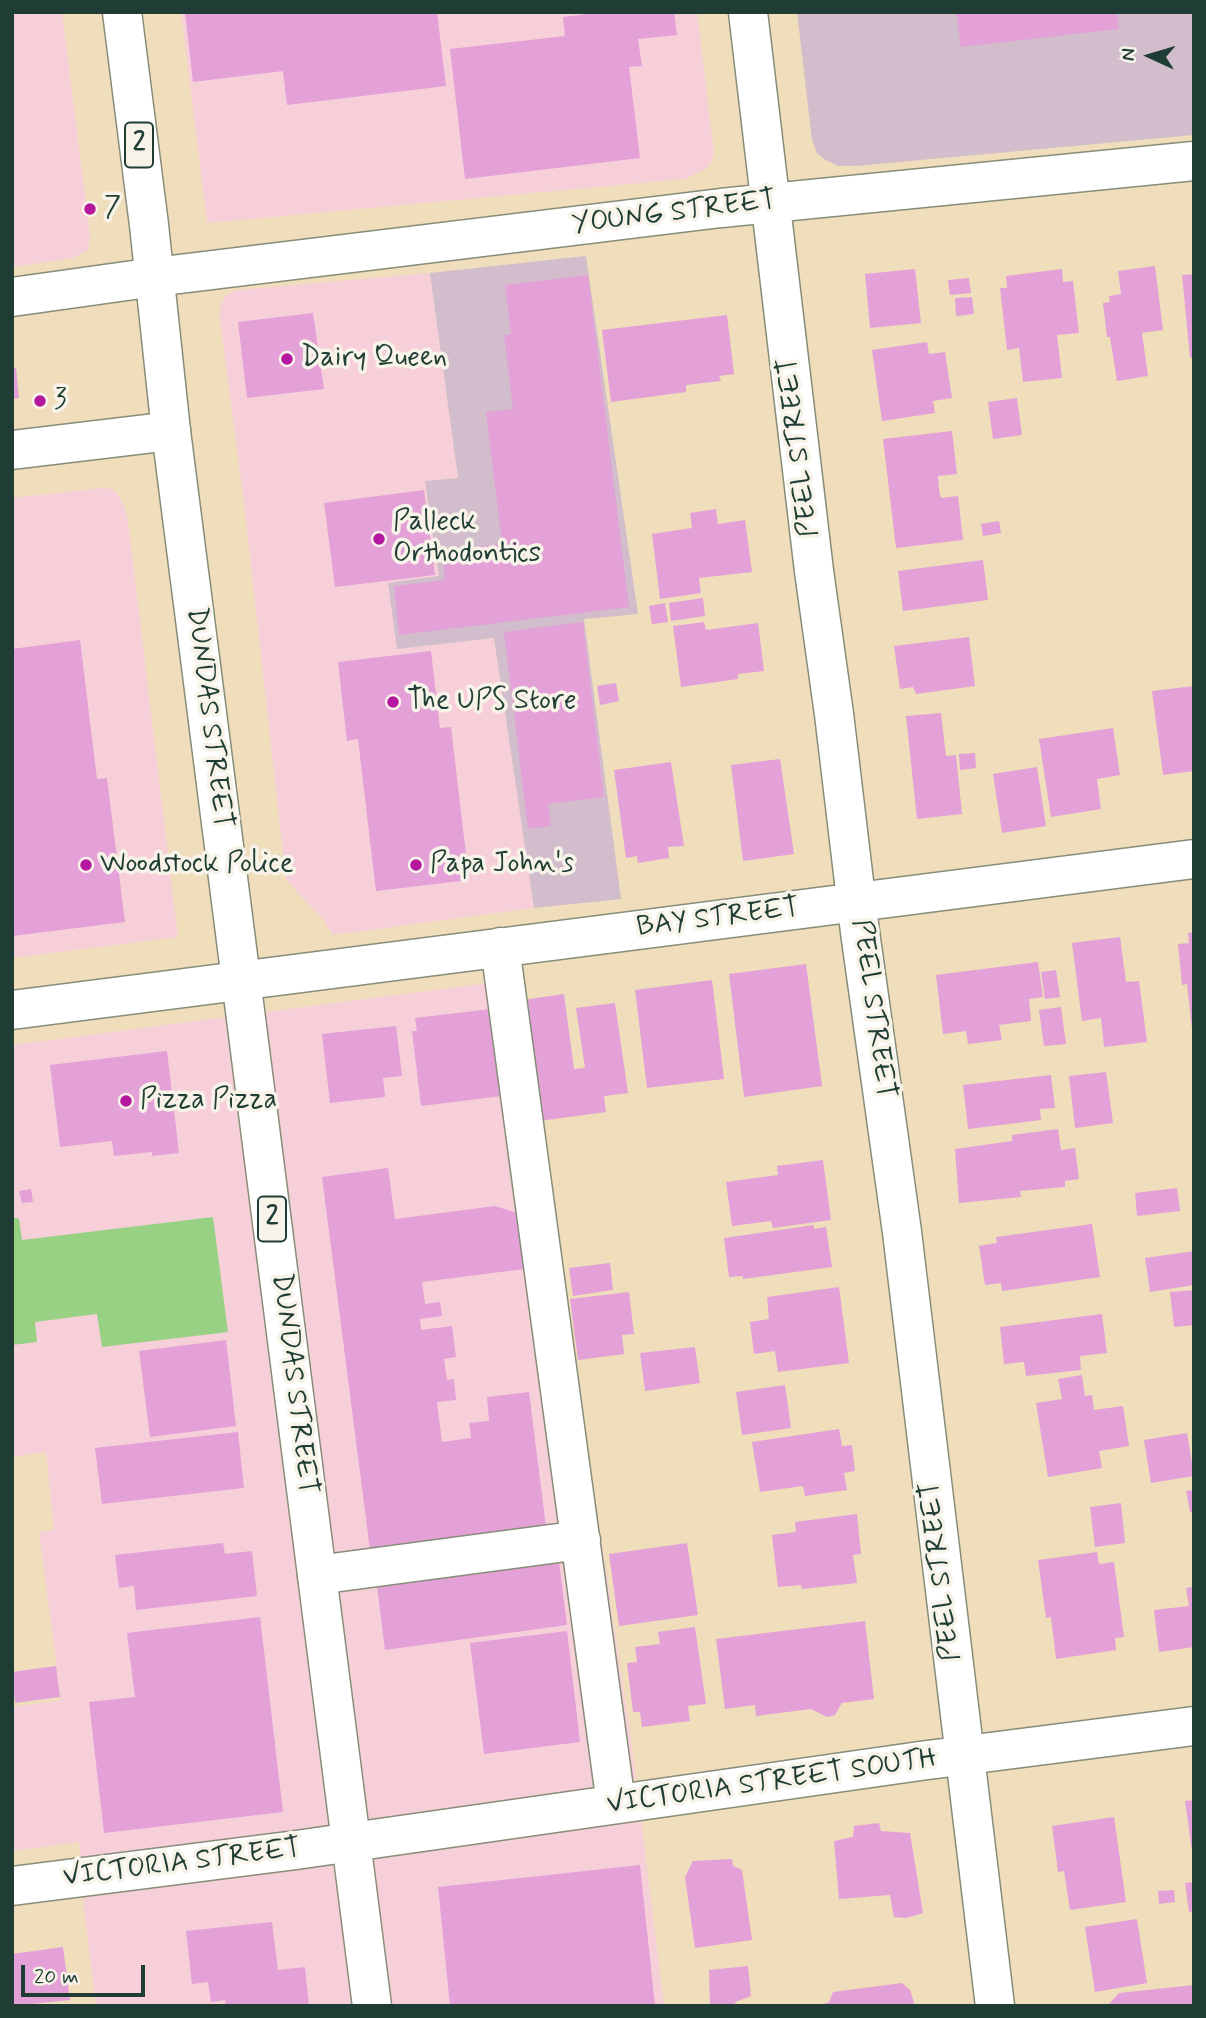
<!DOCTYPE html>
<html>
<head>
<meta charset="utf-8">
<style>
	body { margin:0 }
	#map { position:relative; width:1206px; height:2018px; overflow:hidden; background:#efddbb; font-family:Mynerve,sans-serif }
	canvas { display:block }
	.frame { position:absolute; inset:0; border:14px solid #1f3d34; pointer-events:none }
	.north { position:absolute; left:1115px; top:21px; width:70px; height:70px; -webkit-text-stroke:5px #f7f3e8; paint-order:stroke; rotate:274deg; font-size:19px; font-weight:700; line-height:28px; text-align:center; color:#1f3d34 }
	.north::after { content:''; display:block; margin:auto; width:24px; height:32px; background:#1f3d34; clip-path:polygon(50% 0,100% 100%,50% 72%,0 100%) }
	.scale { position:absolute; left:21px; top:1965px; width:124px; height:32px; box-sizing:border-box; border:4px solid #1f3d34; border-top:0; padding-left:9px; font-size:21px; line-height:24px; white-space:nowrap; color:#1f3d34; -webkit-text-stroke:5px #f7f3e8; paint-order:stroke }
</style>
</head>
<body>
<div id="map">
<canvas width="1206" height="2018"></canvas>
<div class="frame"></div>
<div class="north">N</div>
<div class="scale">20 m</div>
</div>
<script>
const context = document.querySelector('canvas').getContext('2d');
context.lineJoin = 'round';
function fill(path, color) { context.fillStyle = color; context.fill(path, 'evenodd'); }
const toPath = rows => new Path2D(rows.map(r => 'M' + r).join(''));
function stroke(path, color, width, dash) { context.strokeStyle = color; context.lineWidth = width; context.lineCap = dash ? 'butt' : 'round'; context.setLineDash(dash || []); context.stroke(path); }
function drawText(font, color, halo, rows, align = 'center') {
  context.font = font + ' Mynerve,sans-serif'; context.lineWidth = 7; context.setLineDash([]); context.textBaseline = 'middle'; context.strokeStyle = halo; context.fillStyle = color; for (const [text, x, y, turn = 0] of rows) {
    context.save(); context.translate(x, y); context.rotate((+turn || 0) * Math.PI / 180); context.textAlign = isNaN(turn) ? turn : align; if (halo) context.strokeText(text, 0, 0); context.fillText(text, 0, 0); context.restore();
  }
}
fill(toPath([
	[12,12,62,12,90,235,88,250,73,258,12,267],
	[181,12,697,12,714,153,712,161,706,169,685,179,207,223],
	[430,273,458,478,425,481,439,576,397,649,494,638,534,908,333,935,322,918,286,880,244,503,220,320,220,307,226,295,237,290],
	[103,488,112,489,117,494,124,505,128,521,178,937,12,958,12,498],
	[519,979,633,1754,664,2006,96,2006,84,1910,79,1842,12,1851,12,1707,61,1700,39,1532,54,1530,46,1452,12,1457,12,1045]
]), '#f6cfd9');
fill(toPath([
	[797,12,1194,12,1194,135,855,166,838,166,824,159,817,153,812,140],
	[586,256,638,614,584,619,621,899,534,908,494,638,397,649,388,583,439,576,425,481,458,478,430,273]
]), '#d1bdcb');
fill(toPath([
	[12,1217,19,1219,22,1240,213,1217,228,1332,102,1347,97,1314,35,1322,37,1342,12,1345]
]), '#99d184');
fill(toPath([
	[185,12,437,12,446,86,287,105,283,71,193,82],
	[606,12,674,12,677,35,638,39,642,66,629,67,640,158,465,179,450,49,565,36,563,17],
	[956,12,1117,12,1119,29,961,47],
	[1155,266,1163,330,1142,333,1148,376,1117,381,1110,337,1107,337,1103,303,1110,302,1109,296,1121,294,1118,271],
	[915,269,921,323,870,328,865,274],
	[1062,269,1063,282,1073,281,1079,333,1057,335,1062,378,1023,382,1019,348,1007,350,1000,288,1007,288,1006,276],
	[1194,274,1194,357,1190,358,1182,275],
	[588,275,629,607,399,635,394,586,445,580,442,551,502,544,486,412,513,409,504,335,511,334,505,285],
	[969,278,971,293,950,295,948,280],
	[972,297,974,314,956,316,955,298],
	[313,313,324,389,247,398,238,322],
	[727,315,734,374,719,376,721,381,686,385,686,392,611,402,602,330],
	[927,342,929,354,945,352,952,398,933,401,935,413,882,421,872,350],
	[12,368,16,368,19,398,12,399],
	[1017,398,1022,435,993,439,988,402],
	[952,431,957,474,938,476,939,490,941,498,958,496,963,540,896,548,883,439],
	[424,490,435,575,335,587,324,503],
	[716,509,718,524,745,520,752,572,699,578,701,593,660,599,652,534,692,528,690,513],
	[999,521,1001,533,983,536,981,524],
	[983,560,988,600,903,611,898,571],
	[703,598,705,616,671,621,669,603],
	[665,603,668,622,652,624,649,606],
	[583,622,604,797,548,804,551,826,528,829,504,632],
	[704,622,706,630,758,623,764,671,738,674,738,679,681,687,673,626],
	[969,637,975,686,916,694,913,687,900,689,894,646],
	[80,640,97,779,107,778,125,922,12,936,12,649],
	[431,651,440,728,451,727,469,880,376,891,358,739,347,741,338,662],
	[616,683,619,701,600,705,597,686],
	[1194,686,1194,771,1163,775,1152,691],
	[941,713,946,756,956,755,962,814,917,819,906,716],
	[1113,728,1120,775,1097,779,1101,809,1051,817,1039,739],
	[975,753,976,768,960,770,959,754],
	[780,759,794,854,743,861,731,765],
	[671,762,684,846,668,847,669,858,638,863,637,856,626,858,614,770],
	[1037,767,1046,826,1002,833,993,774],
	[1194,932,1194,1029,1192,1029,1187,984,1182,985,1178,944,1189,943,1188,933],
	[1120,937,1126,982,1139,981,1147,1042,1104,1047,1101,1018,1082,1021,1072,943],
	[1038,962,1043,997,1029,999,1031,1021,999,1025,1002,1040,968,1044,966,1031,943,1034,936,975],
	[806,964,822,1086,744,1097,729,974],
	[1056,970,1060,997,1045,999,1041,972],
	[712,980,724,1079,647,1088,635,990],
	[564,994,574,1069,585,1068,576,1008,615,1003,628,1093,604,1096,606,1112,532,1122,516,1001],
	[1061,1007,1066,1044,1044,1046,1039,1010],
	[491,1009,502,1096,421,1106,412,1031,417,1031,415,1018],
	[396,1026,402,1076,383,1078,385,1097,330,1103,322,1034],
	[167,1051,179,1153,152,1156,152,1152,114,1156,112,1141,60,1147,50,1065],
	[1106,1072,1113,1123,1075,1128,1069,1076],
	[1051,1075,1055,1108,1040,1109,1041,1120,968,1129,963,1085],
	[1058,1129,1061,1150,1075,1148,1079,1179,1065,1181,1065,1187,1020,1191,1021,1197,959,1203,955,1149,1012,1141,1012,1135],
	[823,1160,831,1220,773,1228,771,1221,732,1226,726,1182,778,1175,777,1166],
	[388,1168,395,1219,495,1206,517,1213,524,1269,422,1282,425,1304,440,1302,442,1316,420,1319,421,1330,452,1326,456,1357,444,1359,447,1380,454,1379,456,1400,437,1402,442,1442,471,1438,469,1423,489,1421,487,1397,529,1392,546,1527,370,1550,322,1177],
	[1177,1188,1180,1211,1137,1216,1135,1193],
	[31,1189,33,1202,22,1203,19,1191],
	[1092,1224,1100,1277,1002,1291,1001,1283,985,1285,979,1246,997,1243,996,1237],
	[814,1225,814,1229,826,1227,832,1267,743,1279,743,1276,729,1277,724,1238],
	[1194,1251,1194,1285,1150,1292,1145,1258],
	[610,1263,613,1290,573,1296,569,1268],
	[839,1287,849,1363,778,1372,775,1351,754,1354,750,1322,769,1319,767,1297],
	[1194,1290,1194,1325,1174,1327,1170,1292],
	[629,1292,634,1334,622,1335,624,1354,578,1360,570,1299],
	[1102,1314,1107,1353,1080,1356,1081,1370,1026,1376,1024,1362,1004,1364,1000,1327],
	[226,1340,236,1426,150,1437,139,1351],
	[695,1347,700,1383,645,1391,640,1353],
	[1082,1375,1085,1396,1092,1395,1094,1410,1123,1406,1129,1446,1099,1451,1102,1468,1048,1477,1036,1403,1062,1399,1058,1379],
	[785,1385,791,1428,742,1435,736,1392],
	[839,1429,842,1446,852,1445,855,1471,844,1473,847,1490,805,1496,803,1486,760,1492,752,1442],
	[238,1432,244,1488,102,1504,95,1448],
	[1187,1433,1194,1476,1151,1483,1144,1440],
	[1194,1490,1194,1512,1190,1512,1186,1491],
	[1121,1503,1125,1543,1095,1547,1090,1507],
	[857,1514,861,1554,853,1555,857,1583,802,1589,801,1585,778,1587,772,1535,796,1532,795,1522],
	[223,1543,225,1554,252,1551,257,1596,136,1610,134,1586,119,1588,115,1555],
	[687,1543,698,1615,619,1626,609,1554],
	[1097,1552,1099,1564,1114,1562,1124,1637,1115,1638,1116,1650,1056,1659,1051,1617,1046,1618,1038,1560],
	[559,1562,567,1625,385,1650,377,1586],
	[1194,1587,1194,1647,1159,1652,1154,1610,1189,1606,1186,1588],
	[260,1617,283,1812,104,1833,89,1702,135,1697,127,1633],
	[865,1621,874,1699,842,1703,835,1715,827,1717,811,1709,756,1716,755,1705,725,1709,716,1639],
	[695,1627,706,1704,688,1706,690,1721,642,1727,640,1712,633,1712,627,1663,637,1662,635,1647,660,1644,658,1632],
	[567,1631,580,1742,484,1754,470,1643],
	[56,1666,60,1697,15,1703,12,1672],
	[1194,1800,1194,1851,1192,1851,1185,1801],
	[1114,1817,1126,1902,1070,1910,1064,1871,1058,1872,1052,1826],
	[879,1823,881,1831,910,1833,923,1913,906,1918,894,1917,890,1895,839,1899,834,1841,853,1837,854,1826],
	[732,1859,733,1866,742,1870,752,1940,695,1948,685,1877,693,1861],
	[640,1865,655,2006,450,2006,438,1887],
	[1194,1882,1194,1911,1189,1912,1185,1883],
	[1174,1890,1175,1902,1159,1904,1158,1891],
	[1137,1919,1147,1983,1095,1992,1085,1927],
	[272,1922,278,1970,305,1967,309,2006,226,2006,225,2000,211,2002,208,1982,192,1984,186,1931],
	[63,1947,70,2000,12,2006,12,1954],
	[748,1966,751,1996,735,2002,736,2006,710,2006,709,1970],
	[902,1983,910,1990,915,2006,817,2006,829,2002,833,1992],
	[1194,1985,1194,2006,1107,2006,1119,1993]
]), '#e3a1d8');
const minor = toPath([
	[748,12,814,571,834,714,860,932,902,1232,995,2006],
	[12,297,155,277,721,208,1194,161],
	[12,450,171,431],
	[500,947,616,1804],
	[12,1010,1194,859],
	[317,1575,581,1540],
	[12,1886,296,1850,920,1761,1194,1726]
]);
const major = toPath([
	[122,12,149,225,171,431,372,2006]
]);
stroke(minor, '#878d78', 41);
stroke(major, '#878d78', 41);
stroke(minor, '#fff', 38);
stroke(major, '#fff', 38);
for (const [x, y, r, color] of [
	[90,209,7,"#b5179e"],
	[287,359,7,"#b5179e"],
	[40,401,7,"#b5179e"],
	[379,539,7,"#b5179e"],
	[393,702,7,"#b5179e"],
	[86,865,7,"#b5179e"],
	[416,865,7,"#b5179e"],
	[126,1101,7,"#b5179e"]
]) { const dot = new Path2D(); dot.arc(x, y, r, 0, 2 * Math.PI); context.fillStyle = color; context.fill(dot); stroke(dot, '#f7f3e8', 2.5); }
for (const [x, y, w] of [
	[139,145,28],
	[272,1219,28]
]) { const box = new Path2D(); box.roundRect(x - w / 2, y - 22.5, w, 45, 5); context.fillStyle = '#f7f3e8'; context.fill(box); stroke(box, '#1f3d34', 2); }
drawText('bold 26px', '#1f3d34', null, [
	["2",139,145],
	["2",272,1219]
]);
drawText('28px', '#1f3d34', '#f7f3e8', [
	["7",104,209],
	["Dairy Queen",301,359],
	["3",54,401],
	["Palleck",393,523],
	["Orthodontics",393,555],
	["The UPS Store",407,702],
	["Woodstock Police",100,865],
	["Papa John's",430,865],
	["Pizza Pizza",140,1101]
], 'left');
drawText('28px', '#1f3d34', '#f7f3e8', [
	["YOUNG STREET",674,214,-7],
	["PEEL STREET",800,447,-97],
	["DUNDAS STREET",208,718,83],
	["BAY STREET",718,919,-7],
	["PEEL STREET",872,1009,82],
	["DUNDAS STREET",293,1384,83],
	["PEEL STREET",942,1571,-97],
	["VICTORIA STREET SOUTH",772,1783,-8],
	["VICTORIA STREET",182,1864,-7]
]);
</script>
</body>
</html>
